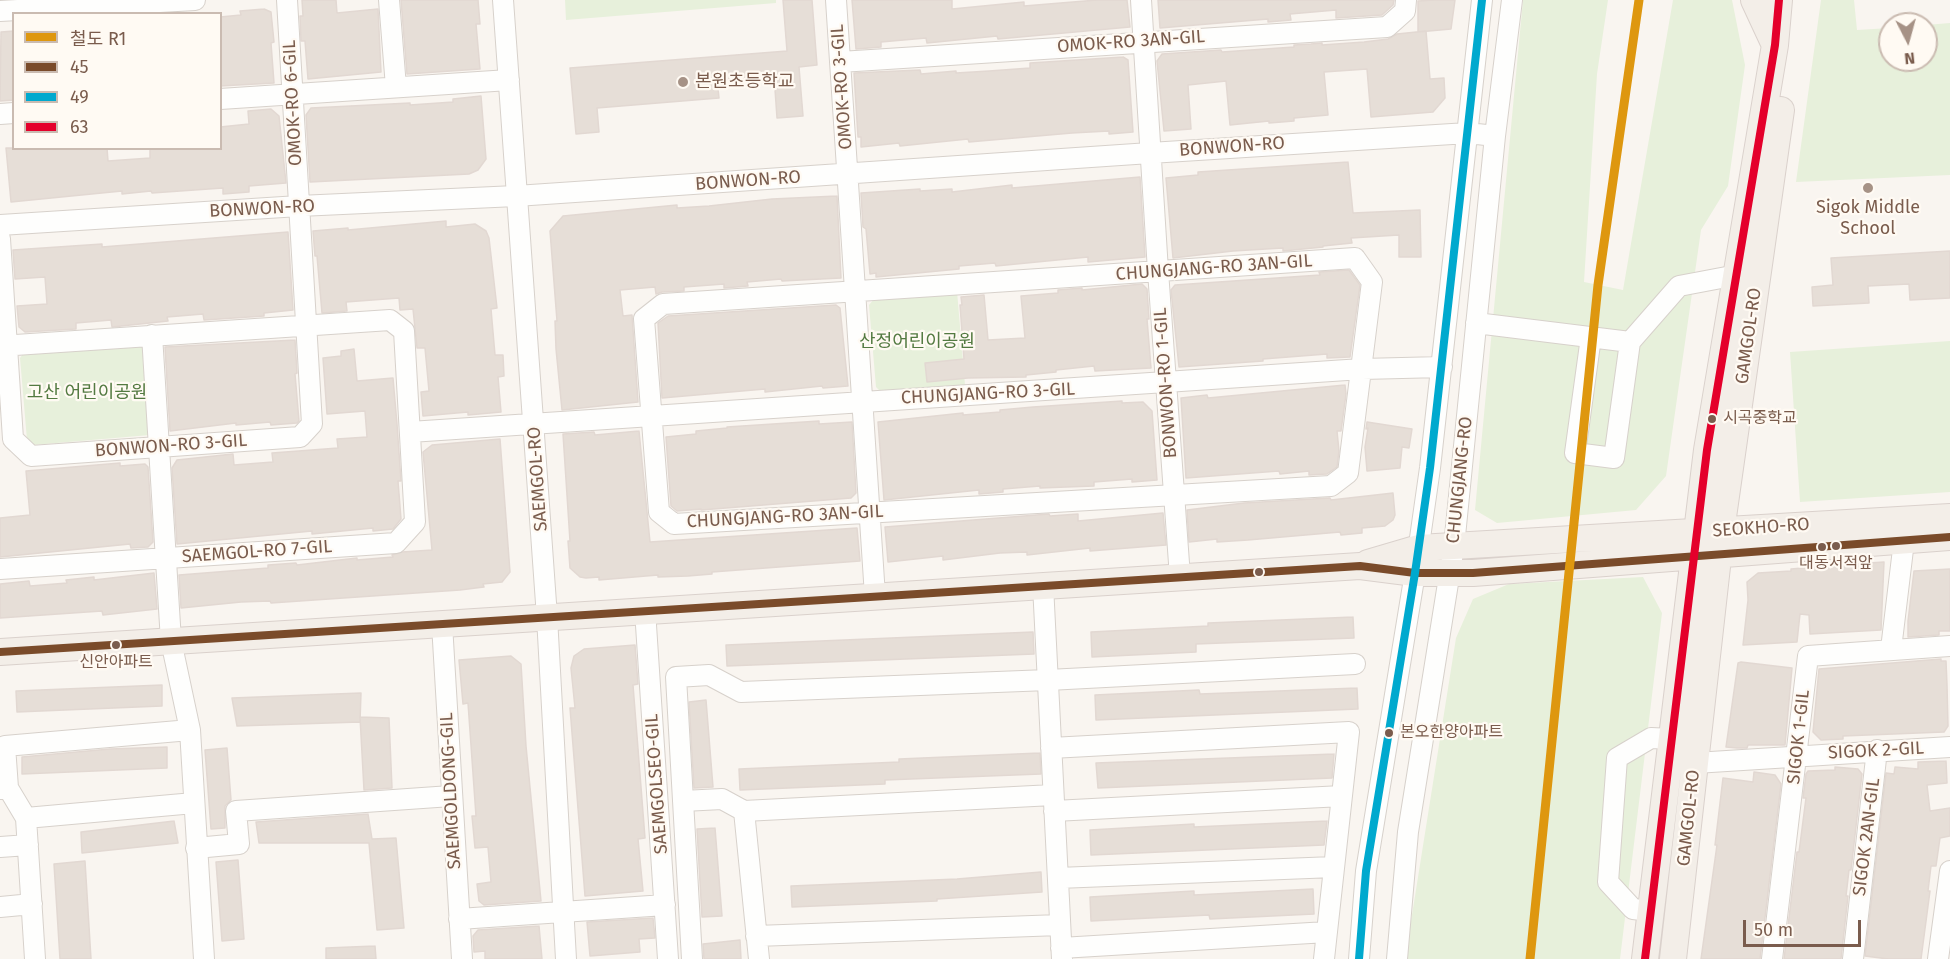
<!DOCTYPE html>
<html>
<head>
<meta charset="utf-8">
<style>
	body { margin:0 }
	#map { position:relative; width:1950px; height:959px; overflow:hidden; background:#f9f5f0; font-family:"Fira Sans","Noto Sans KR",sans-serif }
	canvas { display:block }
	.legend { position:absolute; left:12px; top:12px; width:210px; height:138px; box-sizing:border-box; background:#fffaf3; border:2px solid #cabbb1; margin:0; padding:8px 10px; list-style:none; font-size:18px; color:#7a5c4d }
	.legend li { display:flex; align-items:center; gap:12px; height:30px }
	.legend b { width:30px; border:2px solid #cabbb1 }
	.north { position:absolute; left:1878px; top:12px; width:60px; height:60px; box-sizing:border-box; background:#fffaf3; border:2px solid #cabbb1; border-radius:50%; rotate:174deg; font-size:16px; font-weight:700; line-height:24px; text-align:center; color:#7a5c4d }
	.north::after { content:''; display:block; margin:auto; width:21px; height:27px; background:#a69286; clip-path:polygon(50% 0,100% 100%,50% 72%,0 100%) }
	.scale { position:absolute; left:1743px; top:920px; width:118px; height:27px; box-sizing:border-box; border:3px solid #7a5c4d; border-top:0; padding-left:8px; font-size:18px; line-height:21px; white-space:nowrap; color:#7a5c4d; -webkit-text-stroke:4px #fffaf3; paint-order:stroke }
</style>
</head>
<body>
<div id="map">
<canvas width="1950" height="959"></canvas>
<ul class="legend">
<li><b style="height:8px;background:#de970f"></b>철도 R1</li>
<li><b style="height:8px;background:#7a4b2a"></b>45</li>
<li><b style="height:8px;background:#00a9ce"></b>49</li>
<li><b style="height:8px;background:#e4002b"></b>63</li>
</ul>
<div class="north">N</div>
<div class="scale">50 m</div>
</div>
<script>
const context = document.querySelector('canvas').getContext('2d');
context.lineJoin = 'round';
function fill(path, color) { context.fillStyle = color; context.fill(path, 'evenodd'); }
const toPath = rows => new Path2D(rows.map(r => 'M' + r).join(''));
function stroke(path, color, width, dash) { context.strokeStyle = color; context.lineWidth = width; context.lineCap = dash ? 'butt' : 'round'; context.setLineDash(dash || []); context.stroke(path); }
function drawText(font, color, halo, rows, align = 'center') {
  context.font = font + ' "Fira Sans","Noto Sans KR",sans-serif'; context.lineWidth = 4.5; context.setLineDash([]); context.textBaseline = 'middle'; context.strokeStyle = halo; context.fillStyle = color; for (const [text, x, y, turn = 0] of rows) {
    context.save(); context.translate(x, y); context.rotate((+turn || 0) * Math.PI / 180); context.textAlign = isNaN(turn) ? turn : align; if (halo) context.strokeText(text, 0, 0); context.fillText(text, 0, 0); context.restore();
  }
}
fill(toPath([
	[565,0,776,0,776,3,566,20],
	[1523,0,1608,0,1597,74,1584,282,1623,290,1673,0,1732,0,1745,65,1728,186,1701,230,1666,476,1636,510,1497,523,1475,510],
	[1821,0,1854,0,1857,30,1890,28,1890,60,1926,60,1926,25,1950,23,1950,175,1796,182],
	[957,291,965,385,882,393,876,387,869,305,874,299],
	[141,341,148,347,150,435,33,445,27,440,20,358,25,351],
	[1950,341,1950,492,1800,502,1790,352],
	[1643,577,1662,613,1620,959,1405,959,1456,638,1473,599,1509,584]
]), '#e7f0db');
const building = toPath([
	[302,0,336,0,337,13,378,9,381,72,308,79,305,41,301,41,300,16,303,16,302,0],
	[401,0,478,0,480,24,476,24,480,69,407,74,401,0],
	[783,0,812,0,817,65,799,67,803,116,777,118,774,75,717,80,719,98,597,108,599,132,576,134,570,68,787,51,783,0],
	[852,0,952,0,952,9,1024,2,1024,6,1097,0,1127,0,1130,27,998,39,997,36,927,43,926,38,881,42,881,47,856,49,852,0],
	[1158,0,1394,0,1393,5,1382,15,1336,18,1336,10,1290,14,1291,20,1268,22,1268,19,1160,28,1158,0],
	[1434,0,1455,0,1451,29,1418,32,1418,1,1434,0],
	[264,9,271,12,274,42,271,43,274,83,220,86,220,17,241,15,240,11,264,9],
	[14,31,14,100,0,101,1,32,14,31],
	[1426,31,1430,79,1444,78,1445,98,1433,112,1371,117,1367,69,1324,72,1328,115,1294,118,1294,121,1269,123,1269,121,1230,125,1226,81,1188,85,1191,129,1164,131,1157,61,1162,54,1221,50,1222,52,1294,47,1294,45,1311,44,1322,43,1322,45,1364,42,1388,39,1397,34,1426,31],
	[1123,57,1128,60,1133,132,1109,134,1109,131,1072,133,969,142,968,139,900,146,899,143,861,147,861,137,858,137,854,73,920,70,921,74,956,71,956,73,989,71,1030,68,1030,63,1123,57],
	[481,96,486,159,478,170,469,174,310,182,306,115,311,108,410,103,410,105,453,102,453,99,481,96],
	[271,109,279,116,286,183,249,186,249,192,223,194,223,188,152,193,151,191,122,194,122,191,11,202,6,148,107,148,108,161,150,158,150,148,220,148,220,127,249,124,248,111,271,109],
	[1348,162,1353,213,1420,210,1421,257,1399,257,1399,235,1351,238,1352,243,1323,246,1323,247,1283,251,1283,248,1233,251,1173,258,1166,178,1198,175,1198,172,1348,162],
	[1140,177,1145,257,1088,262,1088,257,996,266,995,263,959,266,959,269,876,277,876,273,870,274,866,229,863,227,861,193,920,189,920,191,952,189,952,192,1012,185,1012,188,1140,177],
	[837,196,841,278,782,281,781,279,747,282,748,286,724,288,724,284,684,287,684,291,662,292,656,294,655,287,620,290,623,316,632,315,638,402,562,410,556,349,555,321,557,321,550,231,563,216,677,205,677,208,709,206,772,199,837,196],
	[446,221,446,227,475,224,486,231,489,238,497,308,491,309,495,355,503,355,504,376,498,377,501,412,468,415,468,412,423,416,421,392,429,391,425,348,417,348,413,309,400,310,399,298,346,302,347,311,322,313,317,256,315,256,313,231,348,228,348,230,446,221],
	[288,232,293,310,264,313,264,316,204,320,203,314,167,317,168,321,112,327,111,320,76,323,76,329,25,332,19,327,17,306,47,304,45,277,15,279,13,250,102,244,102,247,288,232],
	[1950,251,1950,298,1910,300,1909,284,1868,286,1869,303,1813,306,1812,287,1833,285,1831,258,1950,251],
	[1349,270,1360,285,1350,357,1327,358,1327,354,1263,359,1263,361,1179,367,1171,290,1175,285,1320,275,1319,272,1349,270],
	[1142,284,1147,289,1149,319,1147,319,1151,368,1095,371,1094,366,1056,370,1056,372,1026,375,1026,377,968,378,927,382,925,363,964,359,960,305,962,305,961,297,984,295,988,340,1025,338,1021,296,1058,293,1058,290,1082,288,1082,290,1142,284],
	[836,305,840,308,848,386,823,388,822,386,765,392,765,389,662,398,658,323,668,316,836,305],
	[295,340,297,373,295,374,299,421,297,423,271,425,270,422,236,425,236,423,170,431,165,347,295,340],
	[354,349,357,381,393,378,397,424,401,481,398,481,401,519,393,529,373,531,373,528,312,534,312,531,177,544,172,468,177,460,233,454,234,465,273,462,272,453,338,448,337,439,367,437,365,411,327,414,323,358,341,356,341,351,354,349],
	[1345,385,1346,394,1341,431,1337,431,1339,451,1337,467,1327,474,1309,475,1309,471,1280,474,1279,471,1186,478,1181,398,1207,395,1208,398,1345,385],
	[1122,401,1122,403,1143,402,1152,411,1157,480,1132,482,1132,479,1094,482,1094,486,1040,488,1040,486,1003,489,1003,492,979,494,979,490,884,500,878,422,963,413,963,415,1000,412,1000,410,1033,407,1122,401],
	[819,421,819,424,852,422,856,493,851,498,701,510,701,509,677,511,671,506,666,437,696,434,696,431,727,428,727,427,819,421],
	[1367,422,1412,429,1409,448,1402,447,1400,468,1367,471,1365,447,1368,428,1366,429,1367,422],
	[639,431,650,542,857,528,860,561,712,572,712,574,688,576,658,577,658,575,599,580,599,577,586,578,580,577,570,568,568,541,570,541,563,434,594,432,595,435,639,431],
	[500,439,510,572,502,582,483,584,484,587,460,590,271,603,270,601,241,602,181,608,179,575,268,568,268,565,296,563,297,565,357,558,357,560,393,557,392,555,402,552,432,550,423,452,432,445,500,439],
	[120,463,120,466,145,464,148,467,153,542,148,547,131,548,130,544,0,557,0,518,30,515,26,471,120,463],
	[1393,493,1395,515,1393,520,1385,526,1362,528,1362,533,1341,535,1340,532,1248,540,1217,542,1217,539,1189,542,1187,510,1244,503,1330,498,1331,500,1393,493],
	[1163,513,1166,545,1090,551,1090,548,1027,555,1027,552,1000,553,943,560,943,556,888,562,885,527,1049,514,1050,516,1078,514,1078,521,1163,513],
	[1884,562,1881,630,1810,634,1809,615,1800,614,1797,642,1743,645,1748,600,1747,582,1758,573,1791,571,1791,569,1825,566,1884,562],
	[1950,569,1950,631,1939,631,1939,635,1908,637,1908,621,1914,571,1950,569],
	[154,573,157,609,103,615,102,611,0,618,0,584,29,581,30,586,67,583,66,580,94,577,94,580,154,573],
	[1353,617,1354,638,1196,644,1196,652,1092,657,1091,632,1208,626,1208,623,1353,617],
	[1033,632,1034,654,727,666,726,645,1033,632],
	[635,645,638,684,633,685,645,838,638,839,643,891,585,896,570,708,575,708,571,668,574,656,584,649,635,645],
	[511,656,521,664,526,746,541,901,484,905,479,901,477,884,491,882,488,847,475,848,472,816,476,816,468,703,463,704,459,660,511,656],
	[1941,659,1941,661,1946,661,1947,685,1948,726,1944,732,1843,736,1843,739,1821,740,1813,732,1819,669,1941,659],
	[1741,662,1792,668,1785,745,1748,745,1747,748,1737,748,1726,747,1738,663,1741,662],
	[162,685,162,706,17,712,16,691,162,685],
	[1357,688,1358,709,1096,720,1095,695,1199,690,1200,694,1357,688],
	[361,693,360,722,237,726,232,698,361,693],
	[706,700,713,787,694,788,689,702,706,700],
	[360,717,389,718,392,788,364,790,360,717],
	[167,747,167,768,22,774,22,757,110,749,167,747],
	[227,748,231,800,225,806,225,828,211,829,205,750,227,748],
	[1040,753,1041,774,885,780,885,784,740,790,739,769,899,762,899,759,1040,753],
	[1334,754,1332,778,1098,788,1096,763,1334,754],
	[1946,761,1947,783,1927,785,1930,811,1950,808,1950,836,1940,838,1936,866,1931,866,1928,891,1930,891,1921,959,1888,959,1865,956,1886,773,1894,774,1895,767,1918,769,1918,762,1946,761],
	[1835,767,1858,769,1862,774,1851,870,1849,870,1846,896,1848,896,1841,959,1784,959,1797,852,1799,852,1806,798,1803,798,1806,774,1808,771,1835,770,1835,767],
	[1754,772,1775,775,1781,784,1760,959,1701,959,1717,845,1715,845,1723,778,1753,782,1754,772],
	[368,814,372,839,396,838,404,928,377,930,369,843,259,843,256,822,368,814],
	[174,821,178,843,82,853,81,832,174,821],
	[1327,821,1324,845,1091,855,1090,830,1194,824,1194,827,1327,821],
	[715,828,722,916,702,917,697,829,715,828],
	[238,860,244,939,222,941,216,862,238,860],
	[85,861,91,959,60,959,54,864,85,861],
	[1041,872,1042,892,937,899,937,901,792,907,791,886,957,879,1041,872],
	[1313,889,1314,914,1210,919,1209,915,1091,921,1090,897,1194,891,1194,895,1313,889],
	[653,918,655,938,639,939,640,952,590,956,587,922,653,918],
	[539,926,542,959,485,959,485,951,474,952,473,936,478,930,539,926],
	[740,940,741,959,704,959,703,944,740,940],
	[375,946,376,959,326,959,326,948,375,946]
]);
fill(building, '#e6ded7');
stroke(building, '#e2d8d2', 1.5);
const minor = toPath([
	[389,0,396,87],
	[503,0,547,617,566,959],
	[836,0,875,596],
	[1141,0,1158,271,1180,577],
	[0,11,195,0],
	[840,62,1387,27,1405,11,1406,0],
	[220,99,509,80],
	[0,114,14,113],
	[0,225,299,206,516,196,1150,153,1468,133,1495,136],
	[0,239,13,439,31,456,300,437,312,424,287,0],
	[1355,258,1372,282,1348,473,1331,486,674,524,659,512,644,319,663,304,1355,258],
	[1476,323,1630,342,1679,286,1737,275],
	[152,335,171,641,190,730,204,959],
	[1591,337,1575,453,1614,458,1630,342],
	[0,346,390,320,404,331,415,522,396,543,0,569],
	[410,432,1362,369,1442,367],
	[1043,585,1062,959],
	[645,610,668,959],
	[442,624,462,959],
	[1891,649,1904,541],
	[1051,748,1349,732,1324,959],
	[1695,763,1950,747],
	[8,788,5,746,190,730],
	[0,789,8,788,26,818,35,959],
	[683,801,722,799,744,811,759,959],
	[744,811,1053,795],
	[1054,811,1342,796],
	[26,818,194,803],
	[0,847,28,845],
	[196,848,239,844,236,811,451,796],
	[1058,878,1334,867],
	[0,907,32,904],
	[1651,911,1633,909,1608,882,1617,758,1651,738,1672,739],
	[459,919,665,905],
	[756,936,1060,925],
	[1061,948,1327,932],
	[692,959,676,677,709,675,741,692,1048,680,1355,664],
	[1359,959,1366,871,1415,573,1430,468,1482,0],
	[1397,959,1408,832,1454,546,1495,136,1512,0],
	[1772,959,1808,656,1950,646],
	[1853,959,1877,750],
	[1938,959,1950,871]
]);
const major = toPath([
	[1754,0,1774,43],
	[1368,563,1419,548,1950,517],
	[0,652,1360,566,1415,573,1473,573,1950,537],
	[1645,959,1707,450,1775,45,1779,0],
	[1673,959,1721,531,1781,110]
]);
stroke(minor, '#d7d1cb', 22);
stroke(major, '#dad1cc', 28);
stroke(minor, '#fefefd', 20);
stroke(major, '#f3eee8', 26);
stroke(toPath([
	[0,652,1360,566,1415,573,1473,573,1950,537]
]), '#7a4b2a', 8);
stroke(toPath([
	[1359,959,1366,871,1415,573,1430,468,1482,0]
]), '#00a9ce', 8);
stroke(toPath([
	[1645,959,1707,450,1775,45,1779,0]
]), '#e4002b', 8);
stroke(toPath([
	[1530,959,1598,285,1639,0]
]), '#de970f', 9);
for (const [x, y, r, color] of [
	[683,82,6,"#a69286"],
	[1868,188,6,"#a69286"],
	[1712,419,5,"#7a5c4d"],
	[1836,546,5,"#7a5c4d"],
	[1822,547,5,"#7a5c4d"],
	[1259,572,5,"#7a5c4d"],
	[116,645,5,"#7a5c4d"],
	[1389,733,5,"#7a5c4d"]
]) { const dot = new Path2D(); dot.arc(x, y, r, 0, 2 * Math.PI); context.fillStyle = color; context.fill(dot); stroke(dot, '#fffaf3', 2); }
drawText('16px', '#7a5c4d', '#fffaf3', [
	["시곡중학교",1723,419],
	["대동서적앞",1836,564,"center"],
	["신안아파트",116,663,"center"],
	["본오한양아파트",1400,733]
], 'left');
drawText('18px', '#7a5c4d', '#fffaf3', [
	["OMOK-RO 3AN-GIL",1131,42,-4],
	["OMOK-RO 3-GIL",842,87,-94],
	["OMOK-RO 6-GIL",293,103,-93],
	["BONWON-RO",1232,147,-4],
	["BONWON-RO",748,181,-4],
	["BONWON-RO",262,209,-3],
	["CHUNGJANG-RO 3AN-GIL",1214,268,-4],
	["GAMGOL-RO",1749,336,-82],
	["BONWON-RO 1-GIL",1166,383,-94],
	["CHUNGJANG-RO 3-GIL",988,394,-3],
	["BONWON-RO 3-GIL",171,446,-4],
	["SAEMGOL-RO",538,479,-94],
	["CHUNGJANG-RO",1460,480,-84],
	["CHUNGJANG-RO 3AN-GIL",785,517,-3],
	["SEOKHO-RO",1761,528,-4],
	["SAEMGOL-RO 7-GIL",257,552,-4],
	["SIGOK 1-GIL",1799,737,-84],
	["SIGOK 2-GIL",1876,751,-3],
	["SAEMGOLSEO-GIL",657,784,-94],
	["SAEMGOLDONG-GIL",451,791,-93],
	["GAMGOL-RO",1689,818,-84],
	["SIGOK 2AN-GIL",1867,837,-83]
]);
drawText('18px', '#7a5c4d', '#fffaf3', [
	["본원초등학교",695,82],
	["Sigok Middle",1868,208,"center"],
	["School",1868,229,"center"]
], 'left');
drawText('18px', '#537a41', '#fffaf3', [
	["산정어린이공원",917,342],
	["고산 어린이공원",87,393]
]);
</script>
</body>
</html>
